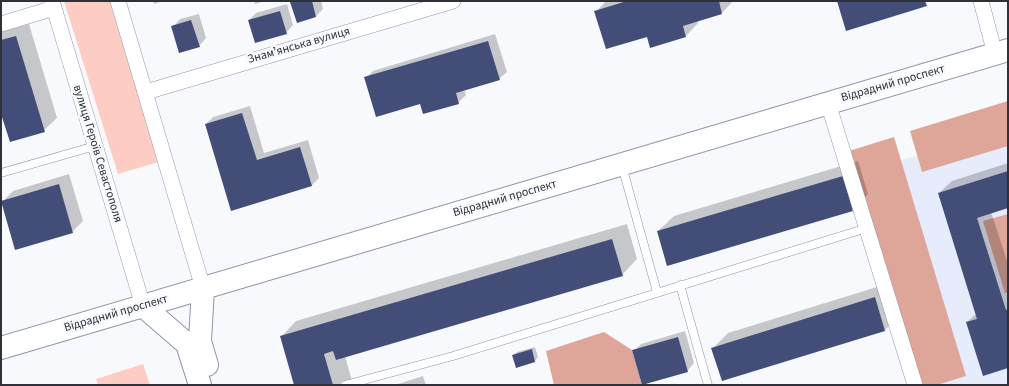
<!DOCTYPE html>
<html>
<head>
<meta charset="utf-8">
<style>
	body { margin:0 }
	#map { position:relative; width:1009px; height:386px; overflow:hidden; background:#f8f9fd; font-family:"Source Sans 3",sans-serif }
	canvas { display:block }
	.frame { position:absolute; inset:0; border:2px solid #2f3138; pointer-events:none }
</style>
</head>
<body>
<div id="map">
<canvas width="1009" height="386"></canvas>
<div class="frame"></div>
</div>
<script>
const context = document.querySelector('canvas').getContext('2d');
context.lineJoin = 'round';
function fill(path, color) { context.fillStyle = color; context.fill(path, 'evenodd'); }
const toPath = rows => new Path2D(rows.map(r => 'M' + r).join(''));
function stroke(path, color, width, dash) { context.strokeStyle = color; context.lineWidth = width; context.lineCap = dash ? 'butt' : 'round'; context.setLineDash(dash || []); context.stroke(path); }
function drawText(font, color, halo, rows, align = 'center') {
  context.font = font + ' "Source Sans 3",sans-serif'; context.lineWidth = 5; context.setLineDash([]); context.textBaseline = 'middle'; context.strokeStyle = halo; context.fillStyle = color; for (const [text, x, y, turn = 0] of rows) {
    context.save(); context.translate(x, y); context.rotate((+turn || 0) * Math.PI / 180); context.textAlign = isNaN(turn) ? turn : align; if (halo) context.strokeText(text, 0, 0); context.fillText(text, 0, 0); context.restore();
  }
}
fill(toPath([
	[1008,130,1008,385,924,385,859,172]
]), '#e7ecfc');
fill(toPath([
	[64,1,114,1,162,161,118,174],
	[143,364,150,385,98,385,96,379]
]), '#fdcdc3');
fill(toPath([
	[1008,101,1008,146,922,172,910,131],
	[894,137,966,376,937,385,919,385,849,151],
	[1008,214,1008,293,1005,293,983,221],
	[604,332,632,350,642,385,554,385,546,351]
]), '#dea699');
fill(toPath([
	[153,1,163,1,154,4],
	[254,1,265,1,255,4],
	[293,1,321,1,323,9,316,16,298,21],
	[606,1,733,1,722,13,698,20,698,23,686,36,596,12],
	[287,4,293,25,286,33,249,20,256,13],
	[199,14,206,38,199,46,173,27,180,19],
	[29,24,57,118,44,130,1,109,1,32],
	[495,34,507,72,499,79,464,89,466,95,458,103,421,102,366,78,373,71],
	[250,106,264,153,308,140,319,178,312,185,232,209,206,124,213,117],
	[858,161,868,194,853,209,668,264,658,231,674,216],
	[1008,163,1008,207,991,212,1008,264,1008,367,967,322,977,313,939,193,952,181],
	[69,174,83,221,73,231,16,248,3,201,13,191],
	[627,224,637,259,622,275,345,356,353,385,295,385,281,337,296,321],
	[890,283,900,315,885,330,722,380,713,348,728,333],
	[685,331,694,363,687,371,634,351,641,344],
	[535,347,538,357,535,361,516,366,513,356,517,352],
	[423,376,426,385,395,385]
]), '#0003');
fill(toPath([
	[293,1,312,1,316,17,297,23,290,2],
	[627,1,719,1,722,14,683,26,686,37,650,48,647,37,606,49,594,11],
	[837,1,925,1,927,6,846,31],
	[280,11,287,34,255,43,248,20],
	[191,20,200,47,179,53,171,26],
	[16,36,45,132,10,142,1,114,1,40],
	[488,41,500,80,456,93,459,104,423,114,420,104,376,117,364,77],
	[242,113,257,160,300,147,312,186,231,211,205,124],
	[1008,171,1008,208,977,218,1006,310,1008,309,1008,368,983,376,966,322,977,319,938,193],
	[843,176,853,211,667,266,657,231],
	[59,184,73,233,15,250,1,201],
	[612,239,623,276,336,360,333,351,324,354,333,385,294,385,280,336],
	[875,297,885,331,722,381,711,348],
	[678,337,688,372,642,385,632,350],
	[532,349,535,362,516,368,512,355]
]), '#424e77');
const lane = toPath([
	[622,166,657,292],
	[1,173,95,146],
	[680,285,708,385],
	[345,385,453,356,867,228]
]);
const street = toPath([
	[52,1,143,306],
	[118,1,203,288],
	[981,1,995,54],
	[1,24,54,8],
	[146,92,453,1],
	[828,103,915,385]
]);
const secondary = toPath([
	[203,288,200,341,207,365],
	[143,306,187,344,200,385],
	[1,348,1008,50]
]);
stroke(lane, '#9096a7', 9);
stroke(street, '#9096a7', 16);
stroke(secondary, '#9096a7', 24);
stroke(lane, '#fff', 8);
stroke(street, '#fff', 15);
stroke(secondary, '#fff', 22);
drawText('12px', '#2f3138', '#f8f9fd', [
	["Знамʼянська вулиця",299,46,-16],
	["Відрадний проспект",893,84,-16],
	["вулиця Героїв Севастополя",97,154,73],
	["Відрадний проспект",505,199,-16],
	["Відрадний проспект",116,314,-16]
]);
</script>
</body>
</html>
